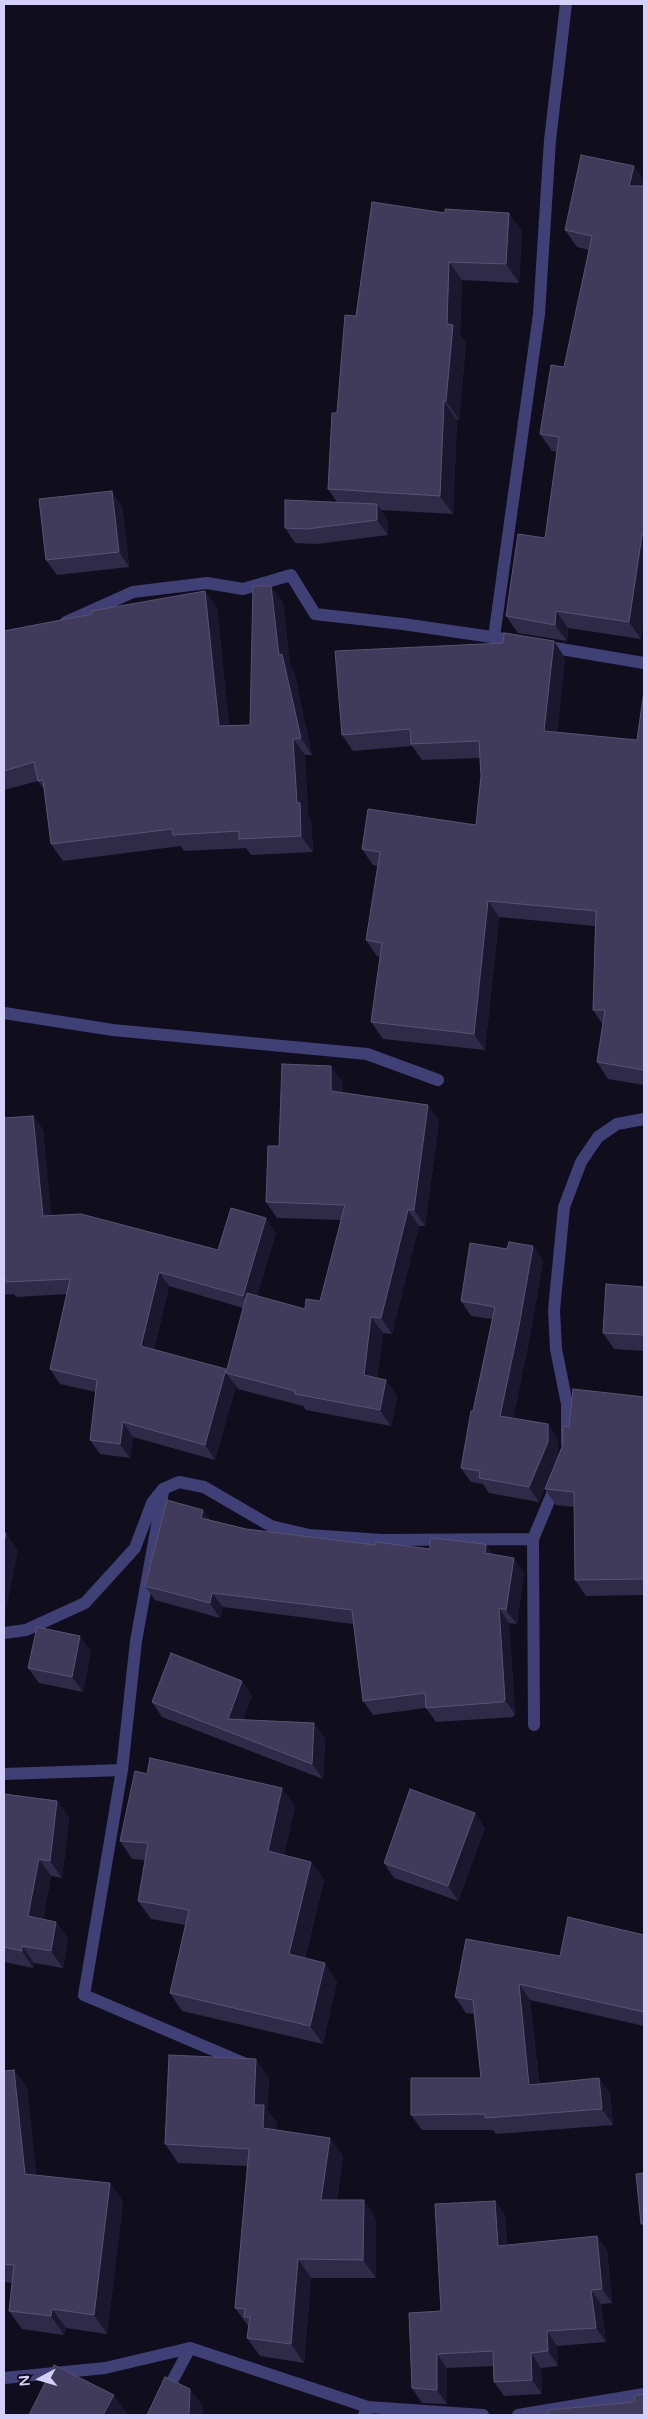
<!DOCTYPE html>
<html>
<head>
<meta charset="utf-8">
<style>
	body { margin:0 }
	#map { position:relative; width:648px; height:2419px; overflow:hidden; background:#100e1d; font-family:"Varela Round",sans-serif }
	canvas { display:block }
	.frame { position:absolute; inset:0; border:5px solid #d4d0f9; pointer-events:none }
	.north { position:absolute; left:15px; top:2354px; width:50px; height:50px; -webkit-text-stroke:4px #100e1d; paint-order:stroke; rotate:264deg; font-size:14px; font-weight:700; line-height:20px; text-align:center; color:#d4d0f9 }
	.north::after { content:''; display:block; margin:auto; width:18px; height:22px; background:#d4d0f9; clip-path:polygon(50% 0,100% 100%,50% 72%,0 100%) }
</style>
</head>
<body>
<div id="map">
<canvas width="648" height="2419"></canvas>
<div class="frame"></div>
<div class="north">N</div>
</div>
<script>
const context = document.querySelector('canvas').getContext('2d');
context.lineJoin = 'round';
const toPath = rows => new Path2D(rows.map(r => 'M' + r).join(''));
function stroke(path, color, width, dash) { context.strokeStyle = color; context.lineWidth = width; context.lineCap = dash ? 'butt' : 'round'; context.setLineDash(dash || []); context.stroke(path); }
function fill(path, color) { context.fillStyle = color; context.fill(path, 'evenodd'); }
stroke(toPath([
	[66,622,133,592,207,583,243,589,291,575,315,614,403,624,519,641],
	[494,637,539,314,550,140,566,4],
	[543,646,644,663],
	[4,1013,113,1030,367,1054,438,1080],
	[567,1444,567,1404,556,1349,554,1310,564,1207,581,1162,598,1137,617,1124,644,1119],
	[4,1633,26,1630,85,1603,135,1548,152,1503,163,1489,179,1482,204,1487,271,1526,309,1535,382,1540,533,1539],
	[534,1725,533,1539,557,1482],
	[122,1770,84,1995,246,2064],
	[4,1774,122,1770,136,1641,163,1492],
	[4,2378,105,2368,190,2348],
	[154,2415,190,2348,368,2407],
	[364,2415,368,2407,483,2415],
	[518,2415,644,2394]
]), '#403f76', 12);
fill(toPath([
	[634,166,644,181,644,617,641,639,568,628,567,641,518,633,506,616,545,538,557,452,552,451,540,434,564,367,589,250,577,247,565,230],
	[372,202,522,231,519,283,462,280,460,335,466,343,459,420,457,420,453,514,381,510,387,519,388,535,317,544,295,543,285,528,337,502,328,489,337,413,356,316],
	[122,506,129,567,57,575,46,560],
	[205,591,217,608,229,725,250,725,283,602,290,665,294,671,312,755,305,755,308,815,311,819,313,852,251,855,246,848,184,851,181,846,63,861,51,844,44,789,38,781,4,790,4,631],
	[565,658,557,732,637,740,644,691,644,1085,608,1079,597,1062,603,1025,593,1010,595,926,499,917,485,1050,383,1039,371,1022,380,957,377,956,366,940,378,866,373,865,362,849,476,825,481,776,480,758,422,760,412,746,353,751,342,735],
	[343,1082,342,1092,439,1121,425,1226,419,1226,392,1334,383,1333,377,1378,397,1396,391,1426,306,1410,303,1406,238,1389,236,1386,215,1460,133,1437,130,1458,100,1454,90,1440,96,1392,60,1384,50,1369,67,1294,16,1297,14,1294,4,1295,4,1118,33,1116,43,1130,51,1216,218,1250,276,1233,257,1296,305,1309,320,1301,341,1220,277,1218,266,1202,279,1146],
	[169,1286,243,1308,227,1370,154,1350],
	[533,1246,543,1261,529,1341,513,1418,548,1424,558,1439,558,1456,539,1502,489,1493,483,1484,471,1482,461,1468,492,1319,471,1316,461,1301,507,1249],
	[644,1287,644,1351,614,1349,603,1333],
	[644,1397,644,1595,586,1596,575,1580,575,1507,556,1505,545,1489,569,1427],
	[203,1510,210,1520,246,1529,375,1545,430,1549,486,1545,493,1555,524,1572,517,1624,509,1623,515,1714,513,1717,436,1722,426,1708,373,1715,363,1701,353,1624,223,1607,220,1618,155,1600,145,1586],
	[91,1651,83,1692,39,1683,28,1668],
	[242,1681,252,1696,243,1719,325,1738,323,1779,162,1717,152,1702],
	[4,1794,57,1801,69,1818,62,1878,51,1876,43,1919,56,1922,68,1939,63,1968,34,1963,33,1968,4,1962],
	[295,1806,284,1855,311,1862,324,1880,305,1958,337,1981,323,2044,182,2011,170,1993,185,1925,151,1919,138,1901,145,1860,132,1859,120,1841],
	[485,1828,458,1901,394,1878,384,1863],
	[644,1935,644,2026,530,2000,539,2084,599,2078,610,2094,613,2125,496,2134,493,2130,422,2130,411,2115,481,2078,474,2014,466,2013,455,1997,560,1956],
	[14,2070,27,2088,36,2175,110,2183,123,2202,107,2334,66,2328,64,2335,22,2329,9,2311,12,2283,4,2282,4,2071],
	[269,2078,267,2110,277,2123,276,2130,343,2156,337,2200,376,2219,376,2278,311,2278,304,2363,260,2356,247,2338,249,2327,235,2308,247,2166,178,2163,165,2144],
	[495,2201,505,2215,507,2245,597,2236,607,2250,612,2303,601,2304,606,2342,557,2346,558,2366,541,2368,542,2394,504,2396,494,2382,493,2366,447,2368,447,2404,422,2403,412,2388,441,2311]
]), '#2e2a48');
fill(toPath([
	[634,166,644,181,644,188,629,186],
	[509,213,522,231,519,283,506,264],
	[449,262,462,280,460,335,466,343,459,420,446,401,447,324],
	[444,401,457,420,453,514,440,496],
	[112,491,122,506,129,567,119,552],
	[377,504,387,519,388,535,377,520],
	[642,535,644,539,644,617,641,639,629,622],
	[271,586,283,602,290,665,294,671,312,755,301,738,279,655],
	[205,591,217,608,231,742,219,726],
	[556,611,568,628,567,641,555,625],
	[554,641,565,658,556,747,544,731],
	[293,739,305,755,308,815,311,819,313,852,301,836,297,803],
	[488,901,499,917,485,1050,474,1034],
	[331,1066,343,1082,342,1107,331,1091],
	[428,1105,439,1121,425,1226,414,1210],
	[33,1116,43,1130,53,1231,43,1216],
	[408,1210,419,1226,392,1334,381,1318],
	[266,1218,276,1233,253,1311,243,1296],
	[533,1246,543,1261,529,1341,511,1431,500,1416],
	[159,1272,169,1286,151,1361,141,1346],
	[371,1317,383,1333,375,1391,364,1375],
	[226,1369,230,1374,226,1373,236,1386,215,1460,205,1445],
	[386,1380,397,1396,391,1426,380,1410],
	[123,1422,133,1437,130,1458,120,1444],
	[548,1424,558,1439,558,1456,539,1502,529,1487],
	[203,1510,213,1524,201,1518],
	[6,1533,18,1551,5,1614,4,1612,4,1543],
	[486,1545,496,1559,485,1553],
	[514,1558,524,1572,517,1624,506,1610],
	[212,1593,223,1607,220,1618,210,1603],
	[499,1608,509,1623,515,1714,505,1700],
	[80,1636,91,1651,83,1692,72,1677],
	[242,1681,252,1696,238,1734,228,1719],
	[314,1723,325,1738,323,1779,312,1764],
	[282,1788,295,1806,281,1870,268,1851],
	[57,1801,69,1818,62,1878,50,1861],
	[475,1813,485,1828,458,1901,448,1886],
	[39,1859,51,1876,40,1933,28,1916],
	[311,1862,324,1880,301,1972,289,1954],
	[56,1922,68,1939,63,1968,51,1951],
	[22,1946,34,1963,33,1968,22,1951],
	[325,1963,337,1981,323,2044,310,2026],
	[519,1984,530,2000,540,2100,529,2085],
	[256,2059,269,2078,267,2110,277,2123,276,2146,263,2128,254,2105],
	[14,2070,27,2088,38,2192,25,2174],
	[599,2078,610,2094,613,2125,602,2109],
	[330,2138,343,2156,334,2218,321,2200],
	[110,2183,123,2202,107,2334,94,2315],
	[364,2200,376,2219,376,2278,363,2260],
	[495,2201,505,2215,508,2261,498,2246],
	[597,2236,607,2250,612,2303,602,2289],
	[298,2259,311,2278,304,2363,291,2344],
	[591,2290,601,2304,606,2342,596,2328],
	[52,2309,66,2328,64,2335,51,2316],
	[547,2331,557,2346,558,2366,548,2351],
	[531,2353,541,2368,542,2394,532,2380],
	[437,2354,447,2368,447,2404,437,2390],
	[190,2389,203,2406,203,2415,189,2415],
	[114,2395,128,2415,103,2415]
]), '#1b172f');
const building = toPath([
	[581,155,634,166,629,186,644,186,644,536,642,535,629,622,556,611,555,625,506,616,518,534,545,538,559,437,540,434,551,365,564,367,592,236,565,230,581,155],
	[372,202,445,213,445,209,509,213,506,264,449,262,447,324,453,325,446,401,444,401,440,496,328,489,332,413,337,413,345,315,356,316,372,202],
	[112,491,119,552,46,560,39,499,112,491],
	[285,500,377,504,377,520,307,529,285,528,285,500],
	[253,586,271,586,279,655,282,654,301,738,293,739,297,803,300,803,301,836,239,839,239,831,173,835,172,829,51,844,43,780,38,781,34,762,4,771,4,631,92,614,91,611,205,591,219,726,250,725,253,586],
	[504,633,554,641,544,731,637,740,644,691,644,1070,597,1062,605,1010,593,1010,596,911,488,901,474,1034,371,1022,382,943,366,940,380,852,362,849,368,809,476,825,481,776,479,741,411,744,410,729,342,735,335,651,503,643,504,633],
	[282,1064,331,1066,331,1091,428,1105,414,1210,408,1210,381,1318,371,1317,364,1375,386,1380,380,1410,295,1394,295,1391,226,1373,247,1293,305,1309,306,1299,320,1301,345,1205,266,1202,268,1146,279,1146,282,1064],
	[33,1116,43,1216,81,1214,218,1250,231,1208,266,1218,243,1296,159,1272,141,1346,226,1369,205,1445,123,1422,120,1444,90,1440,97,1380,50,1369,70,1279,6,1282,6,1279,4,1280,4,1118,33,1116],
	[509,1242,533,1246,519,1326,500,1416,548,1424,548,1442,529,1487,479,1478,480,1471,461,1468,471,1411,473,1411,495,1307,461,1301,470,1243,507,1249,509,1242],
	[606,1284,644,1287,644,1335,603,1333,606,1284],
	[573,1389,644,1397,644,1579,575,1580,574,1492,545,1489,563,1445,563,1426,569,1427,573,1389],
	[167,1500,203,1510,201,1518,246,1529,375,1545,376,1542,430,1549,430,1539,433,1538,484,1544,486,1545,485,1553,514,1558,506,1610,499,1608,505,1700,503,1702,426,1708,425,1693,363,1701,352,1610,212,1593,210,1603,145,1586,167,1500],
	[4,1533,6,1533,4,1543,4,1533],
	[37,1627,80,1636,72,1677,28,1668,37,1627],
	[171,1653,242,1681,228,1719,314,1723,312,1764,152,1702,171,1653],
	[150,1758,282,1788,268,1851,311,1862,289,1954,325,1963,310,2026,170,1993,189,1910,138,1901,148,1843,120,1841,135,1771,147,1774,150,1758],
	[410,1789,475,1813,448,1886,384,1863,410,1789],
	[4,1794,57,1801,50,1861,39,1859,28,1916,56,1922,51,1951,22,1946,22,1951,4,1947,4,1794],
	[568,1917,644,1935,644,2012,519,1984,529,2085,599,2078,602,2109,485,2118,485,2114,411,2115,411,2078,481,2078,473,2000,455,1997,466,1939,560,1956,568,1917],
	[169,2055,256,2059,254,2105,264,2105,263,2128,330,2138,321,2200,364,2200,363,2260,298,2259,291,2344,247,2338,250,2317,244,2317,245,2309,235,2308,249,2149,165,2144,169,2055],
	[14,2070,25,2174,110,2183,94,2315,52,2309,51,2316,9,2311,14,2265,4,2264,4,2071,14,2070],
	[644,2173,644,2224,641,2224,636,2174,644,2173],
	[495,2201,498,2246,597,2236,602,2289,591,2290,596,2328,547,2331,548,2351,531,2353,532,2380,494,2382,493,2351,437,2354,437,2390,412,2388,409,2313,441,2311,435,2204,495,2201],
	[54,2365,114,2395,103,2415,29,2415,54,2365],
	[165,2377,190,2389,189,2415,147,2415,165,2377],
	[644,2394,644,2415,548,2415,548,2410,635,2402,634,2396,644,2394]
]);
fill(building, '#403b5b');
stroke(building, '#575374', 1);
</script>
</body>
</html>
